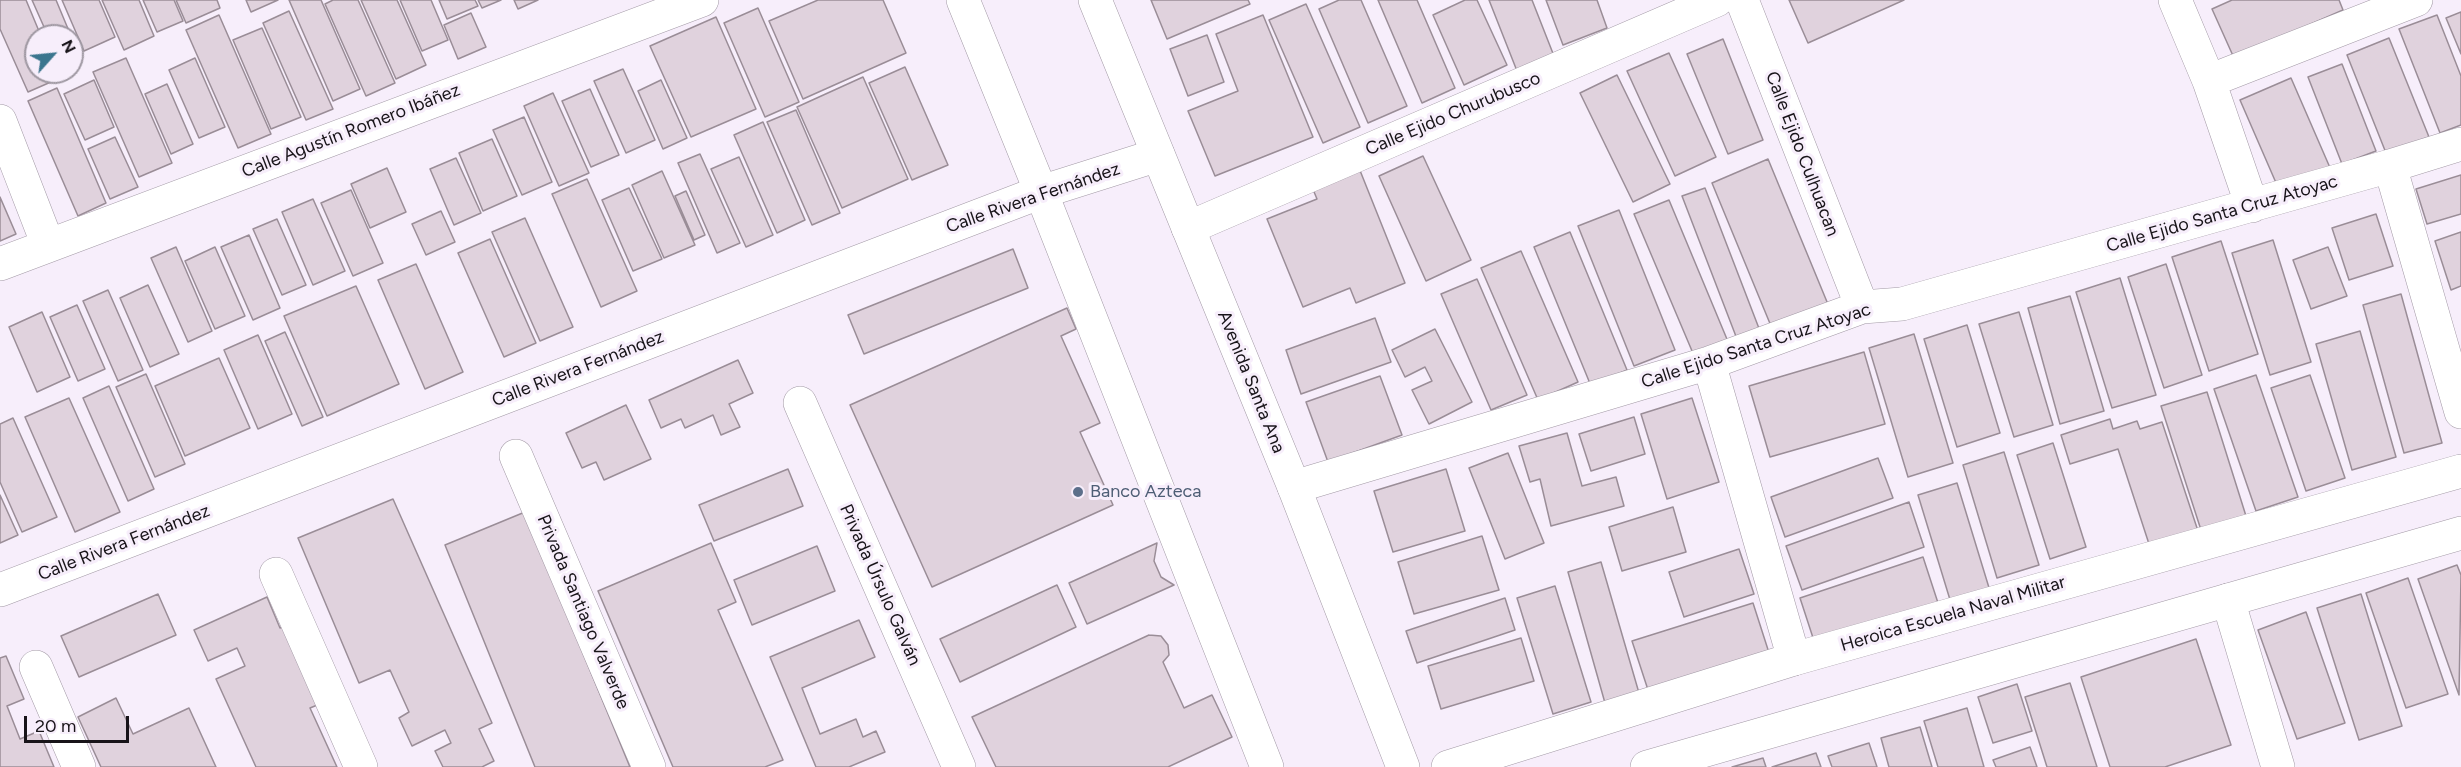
<!DOCTYPE html>
<html>
<head>
<meta charset="utf-8">
<style>
	body { margin:0 }
	#map { position:relative; width:2461px; height:767px; overflow:hidden; background:#f7eefb; font-family:Figtree,sans-serif }
	canvas { display:block }
	.north { position:absolute; left:24px; top:24px; width:60px; height:60px; box-sizing:border-box; background:#f7eefb; border:2px solid #9e97a1; border-radius:50%; rotate:63deg; font-size:16px; font-weight:700; line-height:24px; text-align:center; color:#181419 }
	.north::after { content:''; display:block; margin:auto; width:21px; height:27px; background:#3b758e; clip-path:polygon(50% 0,100% 100%,50% 72%,0 100%) }
	.scale { position:absolute; left:24px; top:716px; width:105px; height:27px; box-sizing:border-box; border:3px solid #181419; border-top:0; padding-left:8px; font-size:18px; line-height:21px; white-space:nowrap; color:#181419; -webkit-text-stroke:4px #f7eefb; paint-order:stroke }
</style>
</head>
<body>
<div id="map">
<canvas width="2461" height="767"></canvas>
<div class="north">N</div>
<div class="scale">20 m</div>
</div>
<script>
const context = document.querySelector('canvas').getContext('2d');
context.lineJoin = 'round';
function fill(path, color) { context.fillStyle = color; context.fill(path, 'evenodd'); }
const toPath = rows => new Path2D(rows.map(r => 'M' + r).join(''));
function stroke(path, color, width, dash) { context.strokeStyle = color; context.lineWidth = width; context.lineCap = dash ? 'butt' : 'round'; context.setLineDash(dash || []); context.stroke(path); }
function drawText(font, color, halo, rows, align = 'center') {
  context.font = font + ' Figtree,sans-serif'; context.lineWidth = 6; context.setLineDash([]); context.textBaseline = 'middle'; context.strokeStyle = halo; context.fillStyle = color; for (const [text, x, y, turn = 0] of rows) {
    context.save(); context.translate(x, y); context.rotate((+turn || 0) * Math.PI / 180); context.textAlign = isNaN(turn) ? turn : align; if (halo) context.strokeText(text, 0, 0); context.fillText(text, 0, 0); context.restore();
  }
}
const building = toPath([
	[0,0,26,0,41,36,36,36,36,72,57,72,60,78,28,92,0,29,0,0],
	[32,0,56,0,71,36,48,36,32,0],
	[62,0,99,0,115,37,84,51,62,0],
	[102,0,139,0,154,36,124,50,102,0],
	[143,0,174,0,183,21,157,32,143,0],
	[176,0,217,0,220,8,186,23,176,0],
	[246,0,278,0,251,12,246,0],
	[289,0,321,0,360,89,333,101,289,0],
	[333,0,358,0,395,83,366,96,325,4,333,0],
	[361,0,397,0,426,65,396,79,361,0],
	[400,0,431,0,448,40,422,51,400,0],
	[439,0,475,0,478,6,447,19,439,0],
	[478,0,501,0,482,8,478,0],
	[514,0,538,0,518,9,514,0],
	[818,0,883,0,906,53,803,99,769,21,818,0],
	[1151,0,1248,0,1250,4,1167,39,1151,0],
	[1339,0,1361,0,1407,106,1368,123,1319,9,1339,0],
	[1378,0,1417,0,1455,88,1422,103,1378,0],
	[1465,0,1477,0,1507,65,1464,85,1433,15,1465,0],
	[1489,0,1532,0,1554,56,1517,71,1489,0],
	[1546,0,1597,0,1607,28,1563,45,1546,0],
	[1789,0,1904,0,1808,43,1789,0],
	[2232,0,2339,0,2343,10,2234,58,2212,9,2232,0],
	[1306,4,1360,127,1323,143,1269,20,1306,4],
	[758,8,799,102,765,117,724,23,758,8],
	[289,11,333,109,306,120,263,23,289,11],
	[2461,12,2461,54,2446,18,2461,12],
	[471,13,486,47,458,59,444,25,471,13],
	[219,15,271,134,238,148,186,30,219,15],
	[1263,15,1313,137,1215,176,1188,111,1238,91,1216,34,1263,15],
	[2437,15,2461,76,2461,125,2440,133,2399,29,2437,15],
	[716,17,756,109,691,137,650,46,716,17],
	[262,28,301,117,271,129,233,40,262,28],
	[1207,35,1224,82,1188,96,1170,49,1207,35],
	[2389,38,2429,137,2386,153,2347,55,2389,38],
	[1723,39,1763,140,1728,154,1687,54,1723,39],
	[1669,53,1716,157,1675,176,1627,71,1669,53],
	[126,58,172,163,139,177,93,72,126,58],
	[195,58,225,127,199,138,169,70,195,58],
	[2342,64,2376,151,2342,164,2308,77,2342,64],
	[905,67,948,165,912,180,869,83,905,67],
	[623,69,655,140,626,153,594,81,623,69],
	[1617,75,1670,184,1633,202,1580,93,1617,75],
	[863,77,908,179,842,208,797,107,863,77],
	[2291,78,2331,170,2280,192,2240,100,2291,78],
	[94,80,114,127,85,140,64,94,94,80],
	[661,80,687,138,663,149,638,91,661,80],
	[167,84,193,144,171,154,145,94,167,84],
	[57,88,106,203,78,216,28,101,57,88],
	[590,89,619,155,591,167,562,101,590,89],
	[553,93,589,173,559,186,524,106,553,93],
	[796,110,840,213,812,225,767,122,796,110],
	[524,117,552,182,522,195,493,130,524,117],
	[763,122,805,220,777,233,734,135,763,122],
	[115,137,138,187,110,199,88,149,115,137],
	[492,139,517,196,483,211,459,153,492,139],
	[700,154,740,243,717,253,678,163,700,154],
	[1423,156,1471,260,1426,281,1379,176,1423,156],
	[739,157,773,235,746,247,711,169,739,157],
	[456,158,481,213,454,225,430,169,456,158],
	[1768,159,1832,314,1771,326,1712,183,1768,159],
	[387,168,406,212,370,228,351,184,387,168],
	[1359,168,1405,283,1356,303,1350,288,1303,307,1267,219,1317,199,1312,187,1359,168],
	[662,171,695,245,664,258,632,185,662,171],
	[2461,175,2461,214,2427,224,2416,189,2461,175],
	[587,179,637,291,601,307,552,194,587,179],
	[629,188,662,259,633,271,602,200,629,188],
	[1705,188,1760,331,1737,339,1682,196,1705,188],
	[351,190,383,263,353,276,321,203,351,190],
	[686,191,705,235,694,240,675,196,686,191],
	[0,197,16,234,0,241,0,197],
	[313,199,345,271,313,285,282,212,313,199],
	[1669,200,1729,344,1695,358,1634,214,1669,200],
	[1619,210,1675,350,1634,366,1578,226,1619,210],
	[441,211,455,242,426,255,412,224,441,211],
	[2376,214,2393,266,2349,280,2332,228,2376,214],
	[525,218,573,327,540,341,492,232,525,218],
	[277,219,306,285,282,295,253,229,277,219],
	[1570,232,1627,370,1591,386,1534,247,1570,232],
	[2461,232,2461,286,2451,290,2435,241,2461,232],
	[249,235,280,308,253,320,221,247,249,235],
	[490,239,536,343,504,357,458,253,490,239],
	[2273,240,2311,362,2270,375,2232,253,2273,240],
	[2221,241,2258,354,2209,371,2172,257,2221,241],
	[176,247,212,331,188,342,151,258,176,247],
	[215,247,245,316,215,329,185,261,215,247],
	[2328,247,2347,296,2311,309,2293,260,2328,247],
	[1013,249,1028,288,864,354,848,315,1013,249],
	[1521,251,1578,382,1538,400,1481,268,1521,251],
	[416,264,463,372,425,389,378,280,416,264],
	[2166,264,2202,375,2164,388,2128,277,2166,264],
	[2120,278,2156,395,2112,408,2076,292,2120,278],
	[1477,279,1527,395,1491,410,1441,294,1477,279],
	[148,285,179,354,150,367,120,298,148,285],
	[356,286,399,384,327,416,284,316,356,286],
	[108,290,143,370,118,381,83,301,108,290],
	[2401,294,2442,443,2404,453,2363,305,2401,294],
	[2070,296,2104,411,2060,424,2028,308,2070,296],
	[77,305,105,369,78,381,50,317,77,305],
	[1067,308,1076,329,1061,336,1100,423,1080,432,1113,505,932,587,850,405,1067,308],
	[42,312,70,377,37,392,9,327,42,312],
	[2019,312,2053,425,2014,437,1979,324,2019,312],
	[1375,318,1391,362,1301,394,1286,350,1375,318],
	[1967,325,2000,433,1957,447,1924,339,1967,325],
	[1435,329,1472,402,1429,424,1412,390,1432,381,1425,367,1405,377,1392,350,1435,329],
	[2360,331,2396,457,2352,470,2316,344,2360,331],
	[285,332,323,417,302,426,265,341,285,332],
	[1914,334,1953,463,1908,477,1869,348,1914,334],
	[258,335,292,414,258,429,224,350,258,335],
	[1864,352,1885,424,1770,457,1749,386,1864,352],
	[219,358,250,428,185,456,155,386,219,358],
	[738,360,753,393,729,404,740,427,721,435,713,415,685,428,681,419,661,428,649,400,738,360],
	[146,374,185,464,155,477,116,387,146,374],
	[2256,375,2298,497,2256,511,2214,389,2256,375],
	[2310,375,2345,478,2306,491,2271,388,2310,375],
	[1380,376,1402,435,1328,462,1306,402,1380,376],
	[109,386,154,489,128,501,83,398,109,386],
	[2207,392,2246,516,2201,530,2161,406,2207,392],
	[69,398,120,512,75,532,25,417,69,398],
	[1692,398,1719,482,1667,499,1641,414,1692,398],
	[626,405,651,459,604,480,596,462,582,468,566,433,626,405],
	[1634,417,1645,454,1591,471,1579,434,1634,417],
	[13,418,57,517,22,532,0,482,0,424,13,418],
	[2110,419,2113,429,2137,421,2140,429,2162,422,2198,531,2150,547,2118,449,2070,464,2061,435,2110,419],
	[1567,433,1582,486,1616,477,1624,506,1551,526,1540,479,1530,482,1519,446,1567,433],
	[2053,443,2086,547,2050,559,2017,455,2053,443],
	[2004,452,2039,565,1997,578,1963,465,2004,452],
	[1508,453,1544,543,1505,559,1469,468,1508,453],
	[1878,458,1893,498,1785,537,1771,497,1878,458],
	[788,469,803,506,714,541,699,505,788,469],
	[1446,469,1465,531,1393,552,1374,491,1446,469],
	[1957,483,1990,591,1951,603,1918,495,1957,483],
	[0,495,18,535,0,543,0,495],
	[393,499,492,723,479,729,494,761,482,767,443,767,435,751,451,743,445,730,412,746,399,718,409,712,390,670,359,683,298,538,393,499],
	[1909,502,1924,547,1802,590,1786,546,1909,502],
	[1673,507,1686,552,1622,571,1609,527,1673,507],
	[525,512,630,767,535,767,445,545,525,512],
	[1482,536,1499,590,1414,614,1398,562,1482,536],
	[711,543,736,602,718,610,783,760,765,767,673,767,598,591,711,543],
	[1157,543,1154,561,1161,577,1174,585,1087,624,1069,583,1157,543],
	[817,546,835,591,752,625,734,580,817,546],
	[1739,549,1754,594,1684,617,1669,572,1739,549],
	[1923,557,1940,609,1817,650,1800,598,1923,557],
	[1601,562,1639,693,1605,703,1568,572,1601,562],
	[2457,565,2461,575,2459,695,2418,579,2457,565],
	[2408,578,2448,694,2406,708,2366,593,2408,578],
	[1057,585,1076,627,960,682,940,639,1057,585],
	[1555,586,1591,702,1553,714,1517,598,1555,586],
	[158,594,176,635,79,677,61,636,158,594],
	[2361,594,2402,726,2359,740,2317,608,2361,594],
	[267,597,280,628,291,622,327,701,310,708,337,767,256,767,216,679,245,666,237,648,208,661,194,630,267,597],
	[1505,598,1515,630,1417,663,1406,631,1505,598],
	[1753,603,1771,659,1650,696,1632,641,1753,603],
	[2306,612,2345,723,2297,739,2258,630,2306,612],
	[859,620,875,657,802,688,820,734,856,719,863,737,876,731,885,752,849,767,816,767,770,657,859,620],
	[1149,635,1161,636,1168,645,1169,655,1163,662,1184,708,1212,695,1232,737,1168,767,996,767,972,717,1149,635],
	[1521,638,1534,681,1441,709,1428,666,1521,638],
	[2196,639,2231,745,2165,767,2110,767,2081,677,2196,639],
	[6,656,24,699,7,706,20,739,39,731,54,767,0,767,0,658,6,656],
	[2070,683,2097,767,2047,767,2025,697,2070,683],
	[2017,684,2032,731,1993,743,1978,697,2017,684],
	[116,698,133,734,189,708,216,767,101,767,78,717,116,698],
	[1967,708,1984,767,1938,767,1924,721,1967,708],
	[1920,727,1932,767,1889,767,1881,738,1920,727],
	[1869,743,1877,767,1832,767,1828,756,1869,743],
	[2030,747,2037,767,1996,767,1993,760,2030,747],
	[1816,753,1821,767,1772,767,1816,753],
	[1763,758,1766,767,1732,767,1763,758]
]);
fill(building, '#e0d2dd');
stroke(building, '#9a8d97', 1.5);
const street = toPath([
	[1742,0,1862,307],
	[2175,0,2209,81,2252,206],
	[2209,81,2416,0],
	[0,121,48,245],
	[2390,166,2461,412],
	[1188,228,1717,0],
	[0,264,702,0],
	[1709,363,1794,659],
	[800,403,959,767],
	[516,456,649,767],
	[1294,487,1709,363,1862,307,1902,304,2390,166,2461,144],
	[276,574,361,767],
	[0,590,1041,192,1158,155],
	[2228,600,2278,767],
	[36,667,79,767]
]);
const secondary = toPath([
	[963,0,1041,192,1267,767],
	[1095,0,1294,487,1403,767]
]);
const primary = toPath([
	[1448,767,1794,659,2461,471],
	[1647,767,2461,533]
]);
stroke(street, '#a39aa6', 34);
stroke(secondary, '#a39aa6', 34);
stroke(primary, '#a39aa6', 34);
stroke(street, '#fff', 33);
stroke(secondary, '#fff', 33);
stroke(primary, '#fff', 33);
for (const [x, y, r, color] of [
	[1078,492,6,"#5c6f8a"]
]) { const dot = new Path2D(); dot.arc(x, y, r, 0, 2 * Math.PI); context.fillStyle = color; context.fill(dot); stroke(dot, '#f7eefb', 2); }
drawText('18px', '#181419', '#f7eefb', [
	["Calle Ejido Churubusco",1453,114,-23],
	["Calle Agustín Romero Ibáñez",351,131,-21],
	["Calle Ejido Culhuacan",1802,154,69],
	["Calle Rivera Fernández",1033,198,-19],
	["Calle Ejido Santa Cruz Atoyac",2222,214,-16],
	["Calle Ejido Santa Cruz Atoyac",1756,346,-18],
	["Calle Rivera Fernández",578,369,-21],
	["Avenida Santa Ana",1251,382,68],
	["Calle Rivera Fernández",124,543,-21],
	["Privada Úrsulo Galván",880,585,66],
	["Privada Santiago Valverde",583,612,67],
	["Heroica Escuela Naval Militar",1953,614,-16]
]);
drawText('18px', '#4e5e75', '#f7eefb', [
	["Banco Azteca",1090,492]
], 'left');
</script>
</body>
</html>
